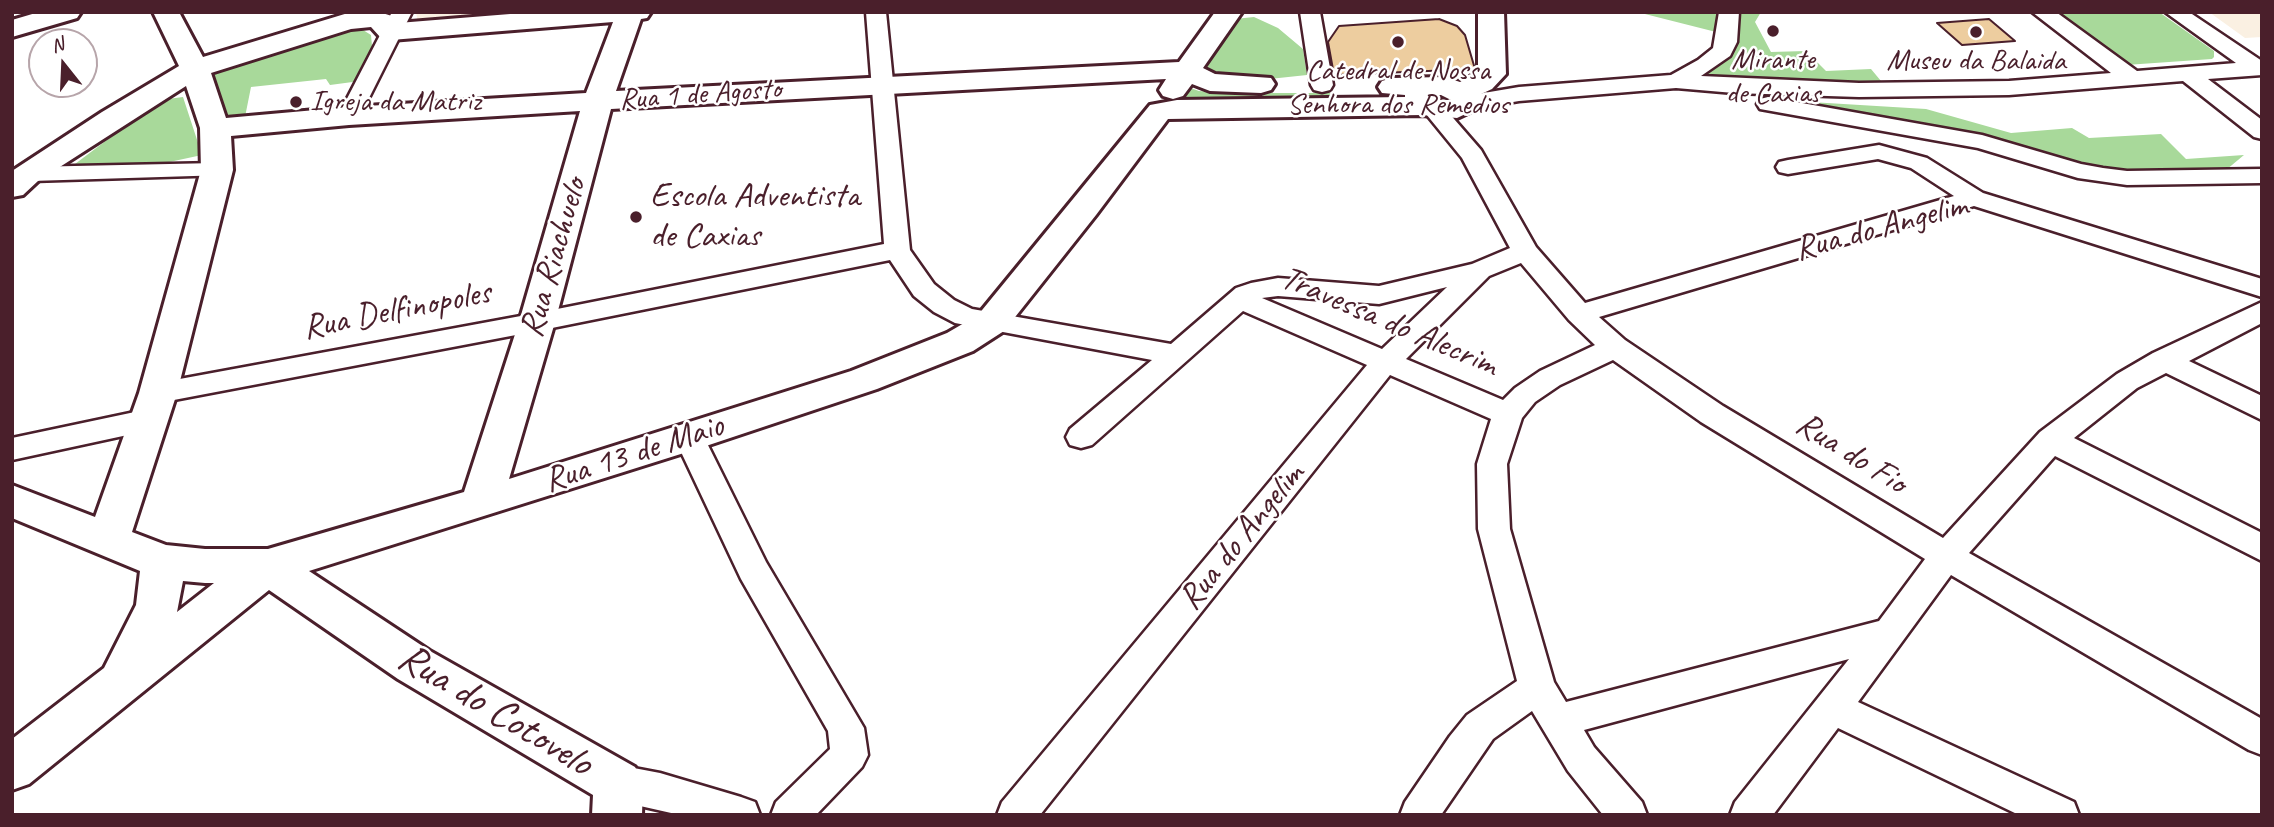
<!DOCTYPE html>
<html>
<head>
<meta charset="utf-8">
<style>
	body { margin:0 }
	#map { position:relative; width:2274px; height:827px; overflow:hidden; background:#fff; font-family:Caveat,sans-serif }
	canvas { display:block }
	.frame { position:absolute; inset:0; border:14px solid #4a1f2b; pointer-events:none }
	.north { position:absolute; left:28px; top:28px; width:70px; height:70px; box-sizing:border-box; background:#fff; border:2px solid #b7a5aa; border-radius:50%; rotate:342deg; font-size:19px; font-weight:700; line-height:28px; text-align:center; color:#4a1f2b }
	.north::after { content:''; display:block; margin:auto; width:24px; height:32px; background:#4a1f2b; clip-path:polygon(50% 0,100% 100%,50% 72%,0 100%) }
</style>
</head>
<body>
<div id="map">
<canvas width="2274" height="827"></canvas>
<div class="frame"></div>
<div class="north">N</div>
</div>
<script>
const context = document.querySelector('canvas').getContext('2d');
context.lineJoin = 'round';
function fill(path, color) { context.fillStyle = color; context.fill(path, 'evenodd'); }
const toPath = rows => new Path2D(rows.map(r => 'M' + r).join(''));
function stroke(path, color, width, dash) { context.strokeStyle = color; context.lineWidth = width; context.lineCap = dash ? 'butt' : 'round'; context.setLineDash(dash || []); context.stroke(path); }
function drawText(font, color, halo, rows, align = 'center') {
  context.font = font + ' Caveat,sans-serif'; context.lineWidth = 5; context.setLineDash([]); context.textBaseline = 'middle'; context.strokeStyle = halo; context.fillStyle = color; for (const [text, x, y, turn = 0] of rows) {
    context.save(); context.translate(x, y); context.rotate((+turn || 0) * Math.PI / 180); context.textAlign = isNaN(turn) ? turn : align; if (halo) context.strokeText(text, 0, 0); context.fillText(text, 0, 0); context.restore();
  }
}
fill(toPath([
	[416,12,580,12,418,24],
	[2209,12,2262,12,2262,37,2245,38]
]), '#faf0e2');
fill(toPath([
	[1637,12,1725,12,1720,33],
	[1735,12,1761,12,1755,22,1771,52,1806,51,1826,71,1871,69,1881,81,1806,82,1704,74,1729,33],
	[2055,12,2159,12,2214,51,2214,57,2212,59,2126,65],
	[1254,17,1278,28,1303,49,1307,75,1260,80,1203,74,1219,41,1235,19],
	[352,23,371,35,373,57,360,81,330,85,326,79,251,87,244,122,225,123,202,71],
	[1182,85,1199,91,1229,93,1332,93,1340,104,1178,106],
	[183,97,202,155,160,164,88,170,75,164,160,100],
	[1761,99,1926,109,2011,133,2072,128,2089,138,2161,134,2186,159,2244,155,2226,170,2132,178]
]), '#a8d99a');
const building = toPath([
	[1439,19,1457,26,1465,35,1475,69,1334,75,1328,42,1339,26,1439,19],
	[1989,19,2015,41,1962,45,1937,23,1989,19]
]);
fill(building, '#edcd9f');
stroke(building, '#4a1f2b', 2);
const minor = toPath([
	[392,12,412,12,360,116,357,121,341,121,338,116,392,12],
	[866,12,886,12,910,250,934,284,954,300,972,309,1171,344,1236,288,1251,283,1278,278,1379,286,1472,264,1510,248,1462,158,1422,109,1425,104,1433,102,1441,104,1481,150,1536,247,1585,303,1954,196,1911,168,1878,159,1788,174,1779,172,1776,167,1779,162,1788,160,1879,145,1927,158,1983,193,2262,279,2262,297,1974,206,1599,317,1625,340,1723,406,1943,538,2040,432,2117,374,2153,353,2262,302,2262,323,2189,361,2262,396,2262,420,2166,373,2137,388,2074,438,2262,533,2262,561,2055,456,1969,553,2262,719,2262,755,2249,750,1951,575,1858,702,2074,802,2079,815,2019,815,1838,728,1773,815,1730,815,1735,802,1849,659,1584,730,1594,747,1642,802,1647,815,1603,815,1568,771,1532,711,1493,739,1441,815,1400,815,1405,802,1450,736,1467,715,1517,681,1478,529,1477,464,1491,419,1390,375,1040,815,997,815,1002,802,1367,365,1243,311,1092,445,1081,448,1070,445,1066,437,1070,429,1152,360,955,323,934,312,914,296,890,260,537,331,158,403,148,400,143,393,148,386,158,383,537,313,884,244,866,12],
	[1521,263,1569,320,1595,345,1540,371,1515,388,1503,400,1406,359,1489,276,1521,263],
	[1447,287,1382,349,1262,298,1278,296,1379,304,1447,287],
	[1613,360,1701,422,1925,559,1879,621,1566,702,1554,682,1510,529,1507,464,1522,418,1535,402,1560,385,1613,360],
	[1300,12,1320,12,1333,85,1330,90,1322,92,1314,90,1311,85,1300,12],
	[1719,12,1739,12,1737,42,1730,56,1701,76,1859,83,2009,81,2111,73,2032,12,2056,12,2137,71,2236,63,2165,12,2189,12,2262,61,2262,75,2208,79,2262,120,2262,139,2254,137,2183,81,2009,95,1859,97,1734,93,1676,88,1519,101,1466,110,1458,108,1455,103,1458,98,1466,96,1519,87,1671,75,1698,60,1713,48,1719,12],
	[1768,97,1982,135,2081,164,2103,168,2127,171,2262,169,2262,183,2127,185,2078,178,1978,148,1760,109,1757,104,1760,99,1768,97],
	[217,163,226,165,229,170,226,175,31,181,12,187,12,171,27,167,217,163],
	[149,409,160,412,164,420,160,428,12,460,12,438,149,409],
	[689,426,700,429,766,562,864,728,868,755,862,767,816,815,771,815,776,802,830,749,828,731,741,579,674,437,678,429,689,426],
	[618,765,660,773,741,797,755,802,760,815,680,815,618,801,604,795,599,783,604,771,618,765]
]);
const major = toPath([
	[39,12,81,12,77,18,12,37,12,20,39,12],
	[153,12,179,12,203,57,348,13,379,12,392,16,398,23,535,12,651,12,647,18,641,19,616,91,1179,62,1215,12,1242,12,1203,68,1215,74,1271,78,1275,84,1271,90,1261,93,1210,91,1192,84,1183,96,1173,99,1163,96,1159,90,1166,79,611,109,555,322,509,479,851,371,947,333,978,315,1150,105,1177,100,1405,97,1405,95,1382,93,1378,87,1382,81,1392,78,1445,77,1460,82,1478,72,1478,12,1504,12,1506,74,1492,89,1479,95,1481,103,1476,109,1457,118,1422,115,1168,119,1096,215,1004,331,973,351,877,389,703,447,309,571,430,651,635,767,643,783,642,815,592,815,593,795,398,679,269,590,29,784,12,790,12,739,104,668,136,605,140,571,12,518,12,485,95,517,139,393,201,170,200,128,186,86,38,181,23,195,12,197,12,171,102,112,179,66,153,12],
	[613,22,586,93,349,107,226,118,211,73,351,29,371,27,381,38,391,40,613,22],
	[1435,95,1441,95,1451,100,1440,100,1435,95],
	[580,111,519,322,464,492,268,549,205,549,166,545,132,532,177,393,233,170,231,136,349,125,580,111],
	[183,581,205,583,214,583,177,612,183,581]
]);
stroke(minor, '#4a1f2b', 5);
stroke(major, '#4a1f2b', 6);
fill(minor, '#fff');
fill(major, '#fff');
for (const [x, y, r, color] of [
	[1773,31,7,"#4a1f2b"],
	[1976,32,7,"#4a1f2b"],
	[1398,42,7,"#4a1f2b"],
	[296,102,7,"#4a1f2b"],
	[636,217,7,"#4a1f2b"]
]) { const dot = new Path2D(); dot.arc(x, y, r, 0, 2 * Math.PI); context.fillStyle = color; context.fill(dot); stroke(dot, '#fff', 2.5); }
drawText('30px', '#4a1f2b', '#fff', [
	["Mirante",1773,60],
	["de Caxias",1773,94],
	["Museu da Balaida",1976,61],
	["Catedral de Nossa",1398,71],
	["Senhora dos Remedios",1398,105],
	["Igreja da Matriz",310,102,"left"]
]);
drawText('30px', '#4a1f2b', '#fff', [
	["Rua 1 de Agosto",700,95,-4]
]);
drawText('35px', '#4a1f2b', '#fff', [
	["Escola Adventista",650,197],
	["de Caxias",650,237]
], 'left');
drawText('35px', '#4a1f2b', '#fff', [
	["Rua do Angelim",1881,228,-15],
	["Rua Riachuelo",554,258,-74],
	["Rua Delfinopoles",397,311,-11],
	["Travessa do Alecrim",1389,322,23],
	["Rua 13 de Maio",634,454,-18],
	["Rua do Fio",1851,454,32],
	["Rua do Angelim",1242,537,-51]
]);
drawText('42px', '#4a1f2b', '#fff', [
	["Rua do Cotovelo",495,711,31]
]);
</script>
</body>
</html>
